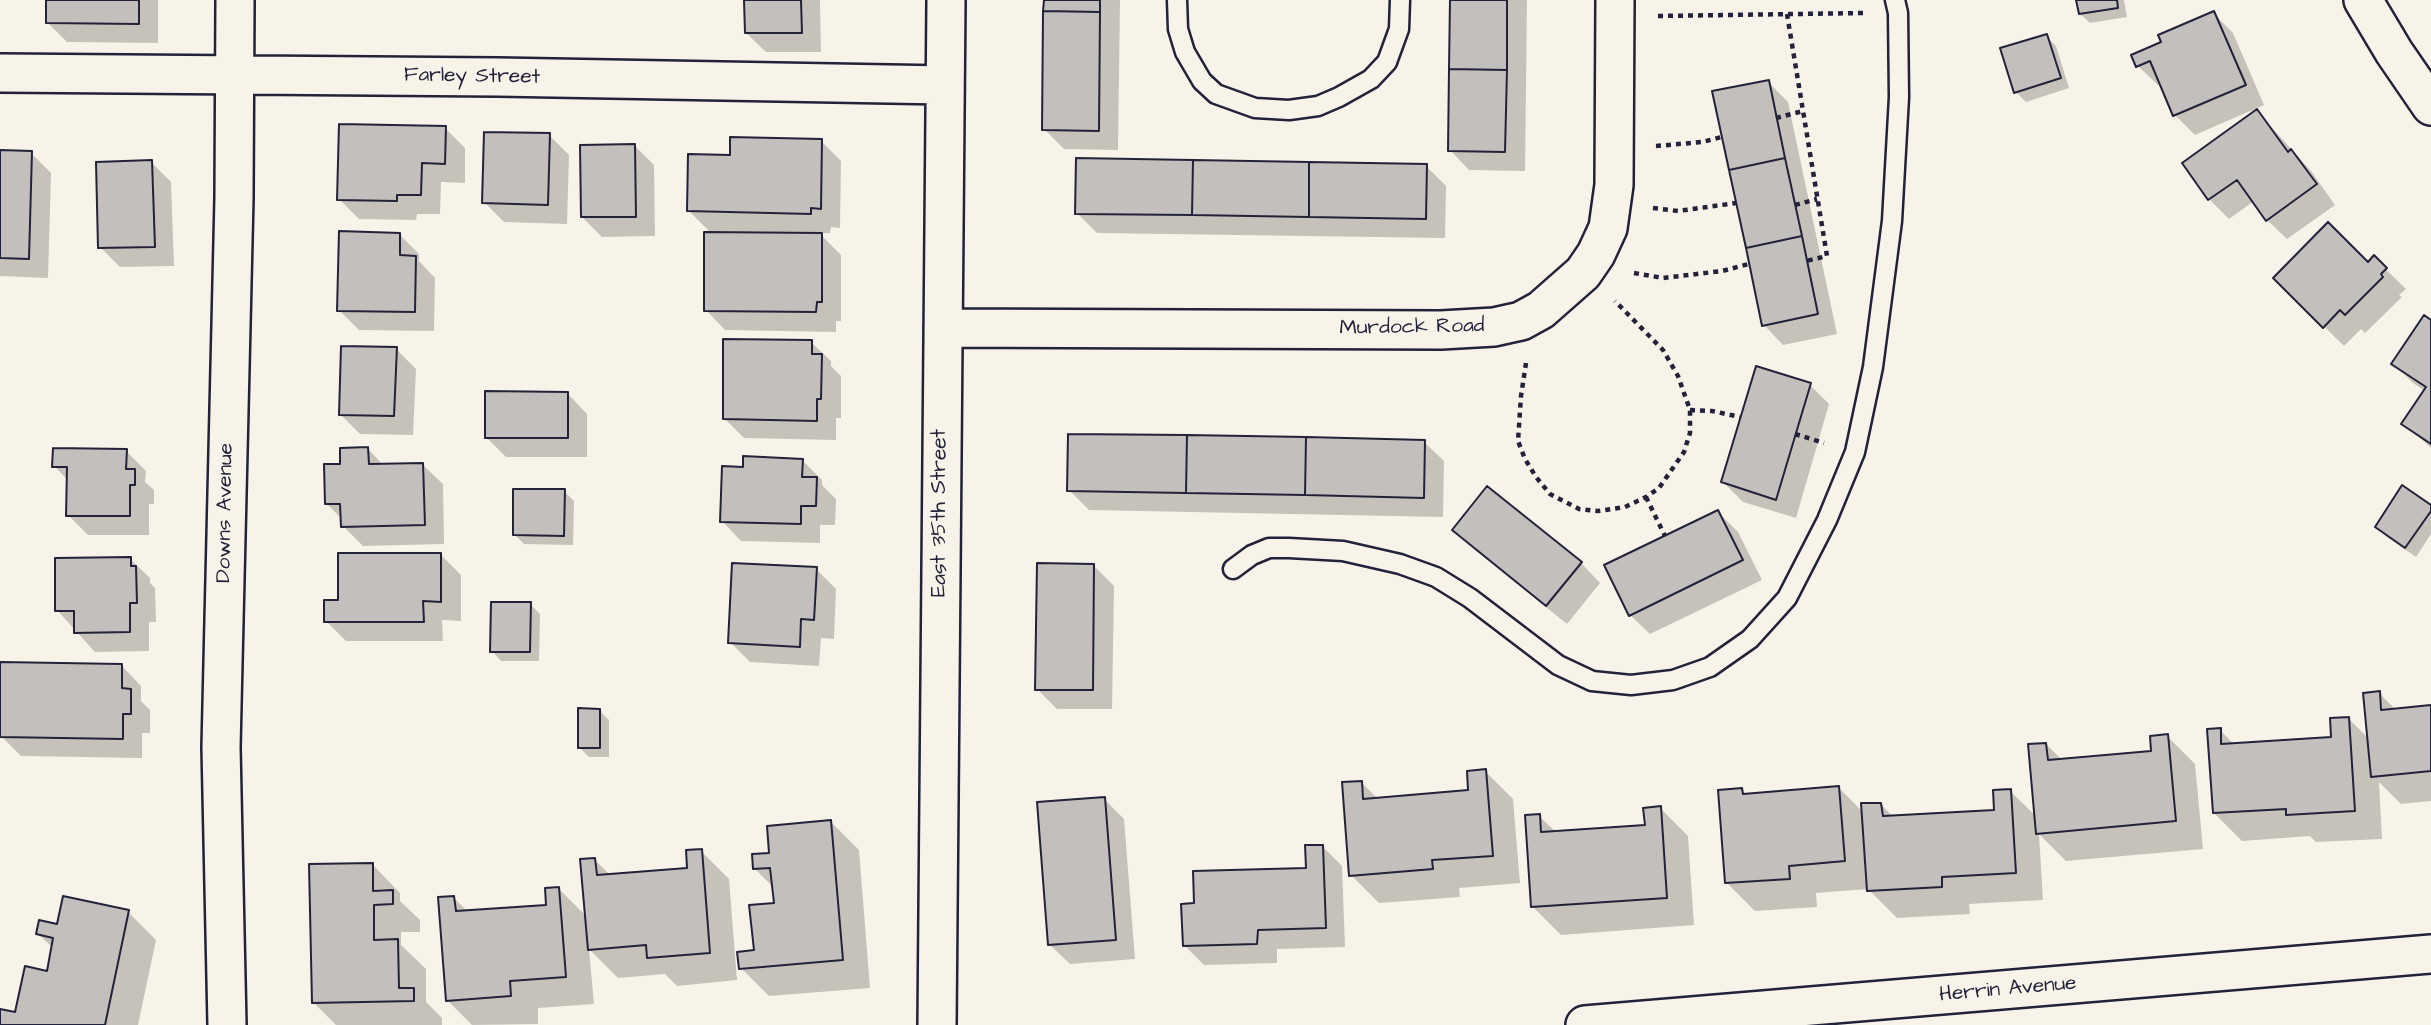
<!DOCTYPE html>
<html>
<head>
<meta charset="utf-8">
<style>
	body { margin:0 }
	canvas { display:block; background:#f7f3e8 }
</style>
</head>
<body>
<canvas width="2431" height="1025"></canvas>
<script>
const context = document.querySelector('canvas').getContext('2d');
context.lineJoin = 'round';
function fill(path, color) { context.fillStyle = color; context.fill(path, 'evenodd'); }
const toPath = rows => new Path2D(rows.map(r => 'M' + r).join(''));
function stroke(path, color, width, dash) { context.strokeStyle = color; context.lineWidth = width; context.lineCap = dash ? 'butt' : 'round'; context.setLineDash(dash || []); context.stroke(path); }
function drawText(font, color, halo, rows, align = 'center') {
  context.font = font + ' "Architects Daughter",sans-serif'; context.lineWidth = 5; context.setLineDash([]); context.textBaseline = 'middle'; context.strokeStyle = halo; context.fillStyle = color; for (const [text, x, y, turn = 0] of rows) {
    context.save(); context.translate(x, y); context.rotate((+turn || 0) * Math.PI / 180); context.textAlign = isNaN(turn) ? turn : align; if (halo) context.strokeText(text, 0, 0); context.fillText(text, 0, 0); context.restore();
  }
}
fill(toPath([
	[48,0,158,0,158,43,67,42,47,22],
	[746,0,820,0,821,52,766,52,746,33],
	[1046,0,1120,0,1118,150,1064,149,1044,129],
	[1451,0,1527,0,1525,171,1469,170,1450,150],
	[2078,0,2124,0,2127,17,2090,23,2080,14],
	[2213,13,2233,33,2264,105,2195,135,2175,115,2162,84,2158,85,2138,66,2163,43],
	[2046,36,2056,46,2069,88,2026,102,2016,92,2002,50],
	[1768,82,1788,102,1837,334,1783,345,1764,325],
	[2257,111,2311,171,2335,205,2287,239,2267,220,2254,201,2229,219,2209,199],
	[445,128,465,148,465,183,441,182,440,214,417,214,416,220,359,219,339,199],
	[549,135,569,155,567,224,504,222,484,202],
	[821,141,841,161,840,228,831,227,830,233,819,233,841,255,841,321,836,321,836,332,725,330,706,310,712,234,689,211,731,156],
	[635,146,654,165,655,236,602,237,582,217],
	[0,152,31,153,51,173,48,278,0,276],
	[151,162,171,182,174,266,120,267,100,247],
	[1426,166,1446,186,1445,238,1097,233,1077,213],
	[399,234,419,254,419,261,435,278,434,331,359,330,339,310],
	[2374,258,2406,289,2399,295,2402,297,2365,333,2361,329,2344,346,2275,278,2368,264],
	[2431,322,2431,448,2403,423,2425,391,2413,383,2394,364],
	[811,342,831,361,831,366,841,376,841,418,836,418,836,440,744,438,725,419],
	[396,349,416,369,413,435,360,434,340,414],
	[1810,385,1829,404,1796,518,1743,502,1723,482],
	[568,394,587,414,587,457,506,457,486,437],
	[1424,442,1444,461,1443,517,1089,510,1069,490],
	[368,449,384,466,423,465,443,484,444,544,363,546,343,526,342,519,327,504,342,466],
	[126,451,146,471,145,482,154,490,154,504,149,504,149,535,88,535,68,515,68,480,54,466],
	[802,460,822,480,822,485,836,499,835,525,820,525,820,543,741,541,722,521,745,469],
	[564,491,574,501,573,545,524,544,514,534],
	[2431,507,2431,534,2416,557,2387,537,2377,527],
	[1718,512,1738,532,1762,580,1650,634,1630,615],
	[1454,530,1581,563,1600,583,1567,624,1474,549],
	[441,555,461,575,461,621,442,620,443,641,346,641,326,621,339,602],
	[130,559,150,578,150,583,155,588,156,622,149,622,149,651,95,652,57,610],
	[1094,566,1114,586,1112,709,1057,709,1037,689],
	[816,569,836,589,834,639,821,638,819,666,750,662,730,642],
	[530,604,540,614,539,661,501,661,492,651],
	[122,666,141,686,141,701,150,710,150,733,142,733,142,758,21,756,1,736],
	[2379,693,2396,710,2431,707,2431,801,2401,804,2379,782,2382,839,2316,842,2310,836,2242,841,2214,813,2220,730,2235,745,2333,739,2349,719,2369,739],
	[599,710,609,720,609,757,589,757,579,747],
	[2167,736,2195,764,2203,849,2066,861,2039,834,2043,900,1969,904,1970,914,1897,918,1868,889,1816,893,1817,907,1755,911,1727,883,1741,790,1747,795,1839,788,1864,813,1881,804,1893,817,1996,811,2010,791,2037,817,2046,744,2062,760,2153,752],
	[1485,771,1513,799,1520,883,1459,888,1460,897,1379,903,1351,875,1361,782,1378,799,1470,792],
	[1104,799,1124,819,1135,959,1070,964,1050,945],
	[1660,808,1688,836,1694,925,1561,935,1533,907,1539,816,1557,833,1647,827],
	[831,822,859,850,870,988,769,996,741,968,756,952,776,904,774,888,755,869,771,854],
	[1322,846,1342,866,1345,947,1277,949,1277,963,1204,965,1184,945,1308,869],
	[701,851,729,879,737,980,677,986,665,974,618,978,589,949,594,1004,538,1008,538,1024,472,1025,447,1000,454,898,468,912,548,907,559,889,587,917,595,860,611,876,689,869],
	[372,864,400,893,400,901,420,920,420,932,401,932,401,945,426,969,426,1002,442,1018,442,1025,336,1025,314,1003],
	[128,912,156,940,138,1025,0,1025,0,1017,17,1015,48,973,53,948,38,934,59,926]
]), '#0003');
const building = toPath([
	[46,0,139,0,139,24,46,23,46,0],
	[744,0,801,0,802,33,745,33,744,0],
	[1044,0,1100,0,1100,12,1043,11,1044,0],
	[1450,0,1507,0,1507,70,1449,69,1450,0],
	[2076,0,2117,0,2118,8,2079,14,2076,0],
	[1043,11,1100,12,1099,131,1042,130,1043,11],
	[2214,11,2246,85,2173,116,2150,61,2136,67,2131,55,2161,42,2158,35,2214,11],
	[2047,34,2061,78,2014,93,2000,48,2047,34],
	[1449,69,1507,70,1505,152,1448,151,1449,69],
	[1769,80,1785,158,1729,170,1712,91,1769,80],
	[2257,109,2288,152,2291,149,2317,184,2266,221,2237,180,2208,200,2182,163,2257,109],
	[339,124,446,126,445,164,422,163,421,195,397,195,397,201,337,200,339,124],
	[484,132,550,133,548,205,482,203,484,132],
	[730,137,822,139,821,209,811,208,811,214,687,211,688,154,730,155,730,137],
	[635,144,636,217,581,217,580,145,635,144],
	[0,150,32,151,29,259,0,258,0,150],
	[1076,158,1193,160,1192,215,1075,214,1076,158],
	[1785,158,1802,236,1746,248,1729,170,1785,158],
	[152,160,155,247,98,248,96,162,152,160],
	[1193,160,1309,162,1309,217,1192,215,1193,160],
	[1309,162,1427,164,1426,219,1309,217,1309,162],
	[2328,222,2368,262,2374,255,2387,268,2381,274,2383,277,2345,315,2340,310,2323,328,2273,278,2328,222],
	[339,231,400,233,400,255,416,256,415,312,337,311,339,231],
	[704,232,822,233,822,302,817,302,816,312,704,311,704,232],
	[1802,236,1818,314,1762,326,1746,248,1802,236],
	[2424,315,2431,320,2431,444,2401,424,2426,387,2391,364,2424,315],
	[723,339,812,340,812,354,822,354,821,399,817,399,817,421,723,419,723,339],
	[341,346,397,347,394,416,339,415,341,346],
	[1756,366,1811,383,1776,500,1721,482,1756,366],
	[485,391,568,392,568,438,485,438,485,391],
	[1068,434,1187,435,1186,493,1067,491,1068,434],
	[1187,435,1306,437,1305,495,1186,493,1187,435],
	[1306,437,1425,440,1424,498,1305,495,1306,437],
	[368,447,369,464,423,463,425,525,341,527,340,504,325,504,324,464,340,464,340,448,368,447],
	[53,448,127,449,126,469,135,469,135,485,130,485,130,516,66,516,67,467,52,467,53,448],
	[743,456,803,459,802,477,817,477,816,506,801,506,801,524,720,522,722,466,743,467,743,456],
	[2402,485,2431,505,2431,511,2405,548,2375,527,2402,485],
	[1487,486,1582,562,1546,606,1452,530,1487,486],
	[513,489,565,489,564,536,513,535,513,489],
	[1718,510,1743,560,1629,616,1604,565,1718,510],
	[338,553,441,553,441,602,423,601,424,622,324,622,324,600,338,600,338,553],
	[131,557,131,566,136,566,137,603,130,603,130,632,74,633,74,611,55,611,55,558,131,557],
	[732,563,817,567,814,620,801,619,800,647,728,643,732,563],
	[1037,563,1094,564,1093,690,1035,690,1037,563],
	[491,602,531,602,530,652,490,652,491,602],
	[0,662,122,664,122,688,131,689,131,714,123,714,123,739,0,737,0,662],
	[2380,691,2381,710,2431,705,2431,771,2371,777,2363,693,2380,691],
	[578,708,600,709,600,748,578,748,578,708],
	[2349,717,2355,811,2286,815,2286,809,2213,813,2207,729,2221,728,2221,744,2331,737,2330,718,2349,717],
	[2168,734,2176,821,2036,834,2028,744,2046,743,2048,760,2151,751,2150,736,2168,734],
	[1486,769,1493,856,1432,860,1433,869,1349,876,1342,782,1362,781,1363,799,1468,790,1467,771,1486,769],
	[1839,786,1845,861,1789,866,1790,879,1725,883,1718,790,1742,788,1743,794,1839,786],
	[2011,789,2016,873,1942,877,1942,887,1867,891,1861,803,1881,803,1883,816,1994,810,1993,790,2011,789],
	[1105,797,1116,940,1048,945,1037,802,1105,797],
	[1661,806,1667,898,1531,907,1525,815,1540,814,1541,832,1645,825,1643,808,1661,806],
	[831,820,843,960,739,969,737,952,754,950,749,905,774,903,770,868,753,869,752,854,769,853,767,826,831,820],
	[1305,845,1323,845,1326,928,1258,930,1257,944,1183,946,1181,904,1194,903,1193,871,1306,868,1305,845],
	[702,849,710,953,647,958,646,945,588,950,580,859,595,858,597,875,687,868,686,850,702,849],
	[373,863,373,891,393,890,393,904,374,905,374,940,398,939,399,988,414,988,414,1001,312,1003,309,864,373,863],
	[559,887,566,977,510,981,511,996,446,1001,438,897,454,896,456,911,546,905,545,888,559,887],
	[63,896,129,910,105,1025,0,1025,0,1009,15,1012,25,966,47,971,53,938,36,934,39,920,57,924,63,896]
]);
fill(building, '#c2bfbd');
stroke(building, '#22223b', 2);
const lane = toPath([
	[1177,0,1178,29,1185,52,1202,81,1216,94,1255,108,1289,110,1318,106,1339,97,1371,79,1387,62,1399,29,1400,0],
	[1233,569,1252,555,1269,548,1289,548,1343,551,1400,564,1436,577,1470,598,1558,665,1592,681,1631,685,1673,680,1710,667,1750,639,1787,598,1827,520,1855,452,1873,367,1892,221,1899,97,1898,13,1895,0]
]);
const street = toPath([
	[2363,0,2394,52,2431,106],
	[0,73,498,77,945,85],
	[943,328,1441,330,1494,327,1521,321,1541,310,1583,273,1596,254,1608,228,1614,185,1615,0],
	[227,1025,221,747,234,198,235,0],
	[937,1025,946,0],
	[1585,1025,2431,954]
]);
stroke(lane, '#22223b', 23);
stroke(street, '#22223b', 42);
stroke(toPath([
	[1787,14,1827,256,1806,261],
	[1658,16,1865,13],
	[1776,118,1803,111],
	[1656,146,1702,142,1722,137],
	[1795,205,1817,199],
	[1653,208,1678,211,1736,203],
	[1634,273,1663,278,1722,271,1749,264],
	[1526,363,1521,396,1518,441,1525,459,1536,477,1550,494,1579,509,1598,511,1625,507,1646,497,1659,488,1684,452,1690,433,1690,410,1678,376,1663,350,1615,301],
	[1690,410,1712,411,1740,417],
	[1795,434,1824,443],
	[1646,497,1665,536]
]), '#22223b', 4.5, [5, 5]);
stroke(lane, '#f7f3e8', 18);
stroke(street, '#f7f3e8', 37);
drawText('21px', '#22223b', '#f7f3e8', [
	["Farley Street",472,77,1],
	["Murdock Road",1412,328,-1],
	["Downs Avenue",226,513,-89],
	["East 35th Street",941,513,-90],
	["Herrin Avenue",2008,990,-5]
]);
</script>
</body>
</html>
